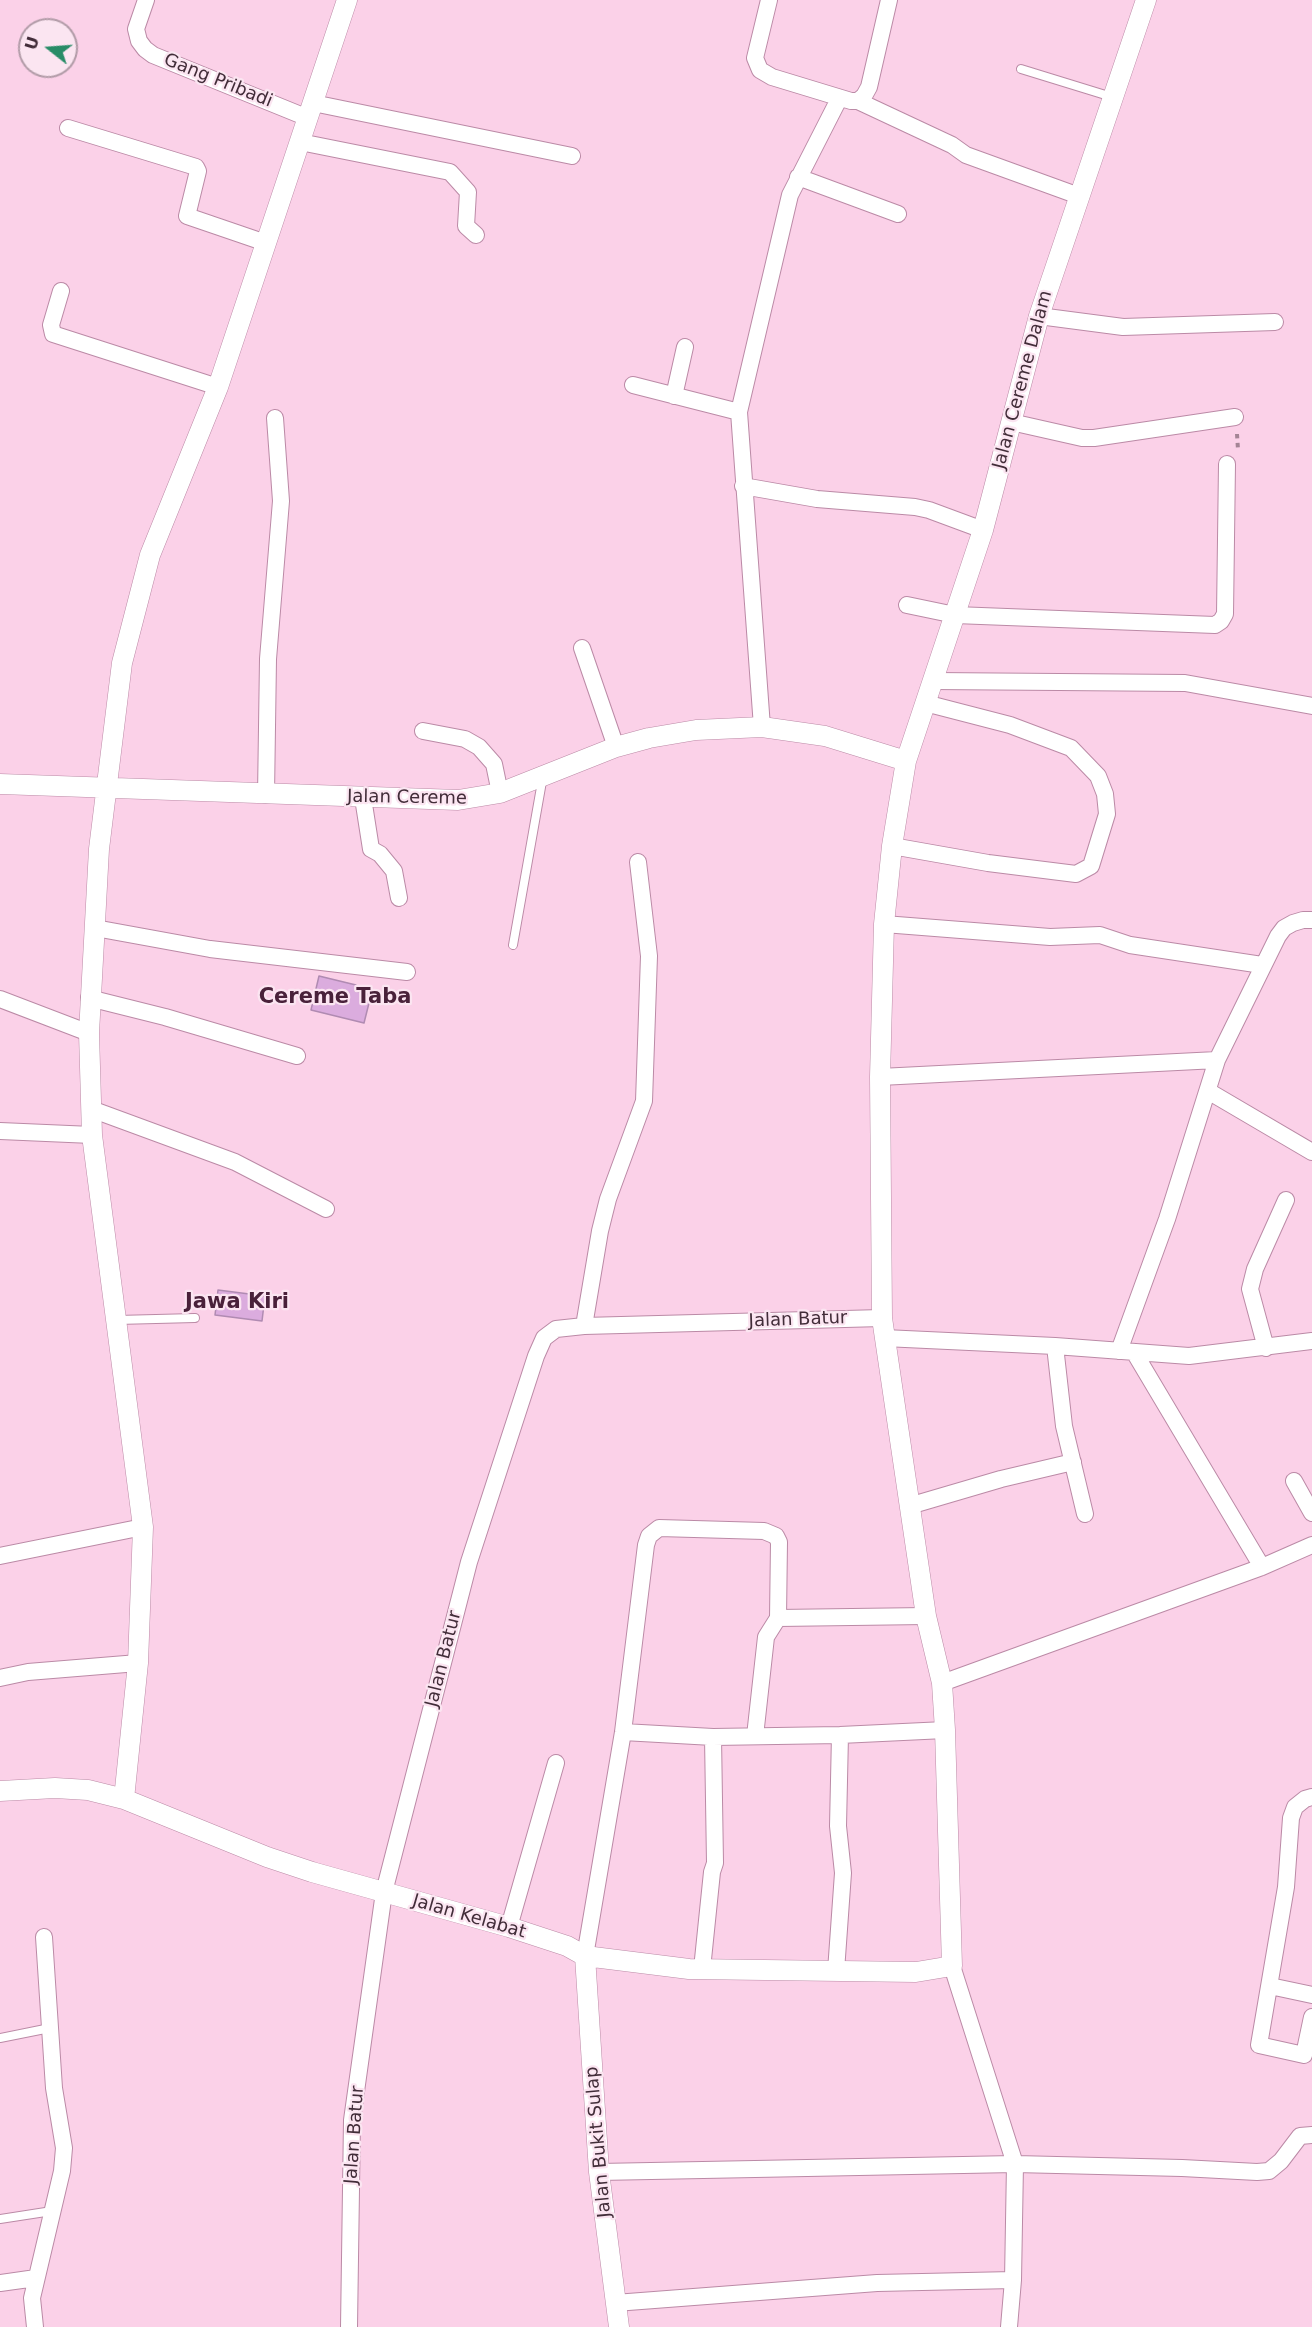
<!DOCTYPE html>
<html>
<head>
<meta charset="utf-8">
<style>
	body { margin:0 }
	#map { position:relative; width:1312px; height:2327px; overflow:hidden; background:#fbd1e8; font-family:"DejaVu Sans",sans-serif }
	canvas { display:block }
	.north { position:absolute; left:18px; top:18px; width:60px; height:60px; box-sizing:border-box; background:#fbe5f1; border:2px solid #b19ba7; border-radius:50%; rotate:287deg; font-size:16px; font-weight:700; line-height:24px; text-align:center; color:#422d39 }
	.north::after { content:''; display:block; margin:auto; width:21px; height:27px; background:#288c67; clip-path:polygon(50% 0,100% 100%,50% 72%,0 100%) }
</style>
</head>
<body>
<div id="map">
<canvas width="1312" height="2327"></canvas>
<div class="north">U</div>
</div>
<script>
const context = document.querySelector('canvas').getContext('2d');
context.lineJoin = 'round';
function fill(path, color) { context.fillStyle = color; context.fill(path, 'evenodd'); }
const toPath = rows => new Path2D(rows.map(r => 'M' + r).join(''));
function stroke(path, color, width, dash) { context.strokeStyle = color; context.lineWidth = width; context.lineCap = dash ? 'butt' : 'round'; context.setLineDash(dash || []); context.stroke(path); }
function drawText(font, color, halo, rows, align = 'center') {
  context.font = font + ' "DejaVu Sans",sans-serif'; context.lineWidth = 4.5; context.setLineDash([]); context.textBaseline = 'middle'; context.strokeStyle = halo; context.fillStyle = color; for (const [text, x, y, turn = 0] of rows) {
    context.save(); context.translate(x, y); context.rotate((+turn || 0) * Math.PI / 180); context.textAlign = isNaN(turn) ? turn : align; if (halo) context.strokeText(text, 0, 0); context.fillText(text, 0, 0); context.restore();
  }
}
const building = toPath([
	[319,976,356,985,355,991,371,995,364,1023,311,1010,319,976],
	[218,1290,265,1296,262,1321,215,1315,218,1290]
]);
fill(building, '#dbacde');
stroke(building, '#b08bb2', 1.5);
const service = toPath([
	[1021,69,1112,97],
	[513,945,543,776],
	[117,1320,195,1318],
	[0,2038,50,2028],
	[0,2219,52,2211]
]);
const minor = toPath([
	[146,0,136,29,139,41,145,49,153,55,308,118],
	[769,0,755,58,760,70,772,77,851,101,858,101,864,96,869,87,889,0],
	[858,101,952,145,966,155,1079,196],
	[313,103,572,156],
	[68,128,196,167,198,171,187,216,266,243],
	[300,142,450,172,468,192,466,226,476,235],
	[798,177,898,214],
	[61,291,51,325,53,334,218,387],
	[1039,316,1123,327,1275,322],
	[633,385,739,412],
	[674,396,685,347],
	[1011,422,1082,438,1094,438,1235,417],
	[743,486,817,499,915,507,929,510,983,530],
	[907,605,955,615,1215,625,1221,621,1225,614,1227,464],
	[582,648,616,747],
	[933,681,1185,683,1312,706],
	[762,727,739,412,790,195,839,99],
	[423,731,465,739,479,747,494,764,500,793],
	[266,795,268,659,281,501,275,418],
	[363,798,371,849,380,854,394,871,399,898],
	[892,846,988,863,1076,874,1091,866,1107,814,1105,794,1098,776,1071,748,1010,725,925,703],
	[884,924,1050,937,1100,935,1130,945,1262,965],
	[95,928,210,949,407,972],
	[89,998,165,1017,297,1056],
	[0,999,89,1033],
	[880,1077,1217,1060,1278,936,1284,928,1293,923,1303,920,1312,920],
	[1208,1091,1312,1152],
	[91,1109,235,1162,326,1209],
	[0,1131,92,1135],
	[584,1326,600,1231,608,1199,644,1101,649,956,638,862],
	[884,1338,1055,1346,1189,1356,1312,1341],
	[1055,1346,1064,1426,1085,1514],
	[1266,1348,1250,1289,1255,1269,1286,1200],
	[1119,1351,1167,1219,1217,1060],
	[1134,1352,1262,1567],
	[1294,1481,1312,1513],
	[909,1506,1001,1479,1073,1462],
	[0,1556,143,1527],
	[0,1678,28,1672,138,1663],
	[942,1683,1262,1567,1312,1545],
	[623,1732,713,1737,840,1735,945,1730],
	[755,1736,766,1637,778,1618,926,1616],
	[1312,1797,1305,1799,1295,1807,1291,1818,1286,1887,1259,2045,1304,2055,1312,2017],
	[509,1927,556,1763],
	[585,1956,623,1732,646,1545,649,1536,659,1528,764,1531,776,1536,779,1542,778,1618],
	[952,1966,1015,2164,1013,2280,1009,2327],
	[702,1969,712,1872,715,1863,713,1737],
	[836,1971,843,1873,838,1826,840,1735],
	[1270,1986,1312,1995],
	[599,2172,1015,2164,1182,2168,1257,2172,1269,2171,1281,2161,1300,2136,1312,2135],
	[0,2283,36,2278],
	[615,2303,877,2283,1013,2280],
	[35,2327,32,2298,62,2171,64,2148,54,2088,44,1937],
	[349,2327,352,2120,384,1892,469,1562,536,1356,544,1338,556,1329,584,1326,882,1318]
]);
const tertiary = toPath([
	[0,784,458,800,500,793,616,747,649,738,696,730,762,727,825,736,906,761],
	[0,1791,55,1788,88,1790,124,1799,267,1857,312,1872,509,1927,567,1946,585,1956,689,1969,916,1972,952,1966,945,1730,942,1683,926,1616,882,1318,880,1077,884,924,892,846,906,761,983,530,1039,316,1146,0],
	[124,1799,138,1663,143,1527,92,1135,89,1033,99,849,122,663,150,555,218,387,347,0],
	[585,1956,599,2172,619,2327]
]);
stroke(service, '#bb8aa6', 10);
stroke(minor, '#bb8aa6', 18);
stroke(tertiary, '#bb8aa6', 21);
stroke(toPath([
	[1237,434,1238,450]
]), '#a48495', 4, [4.5, 4.5]);
stroke(service, '#fff', 8);
stroke(minor, '#fff', 16);
stroke(tertiary, '#fff', 20);
drawText('18px', '#422d39', '#fbe5f1', [
	["Gang Pribadi",218,81,22],
	["Jalan Cereme Dalam",1023,380,-75],
	["Jalan Cereme",407,798,1],
	["Jalan Batur",798,1320,-2],
	["Jalan Batur",444,1659,-76],
	["Jalan Kelabat",469,1917,16],
	["Jalan Batur",355,2135,-86],
	["Jalan Bukit Sulap",599,2142,-95]
]);
drawText('bold 21px', '#49213a', '#fbe5f1', [
	["Cereme Taba",335,998],
	["Jawa Kiri",237,1303]
]);
</script>
</body>
</html>
